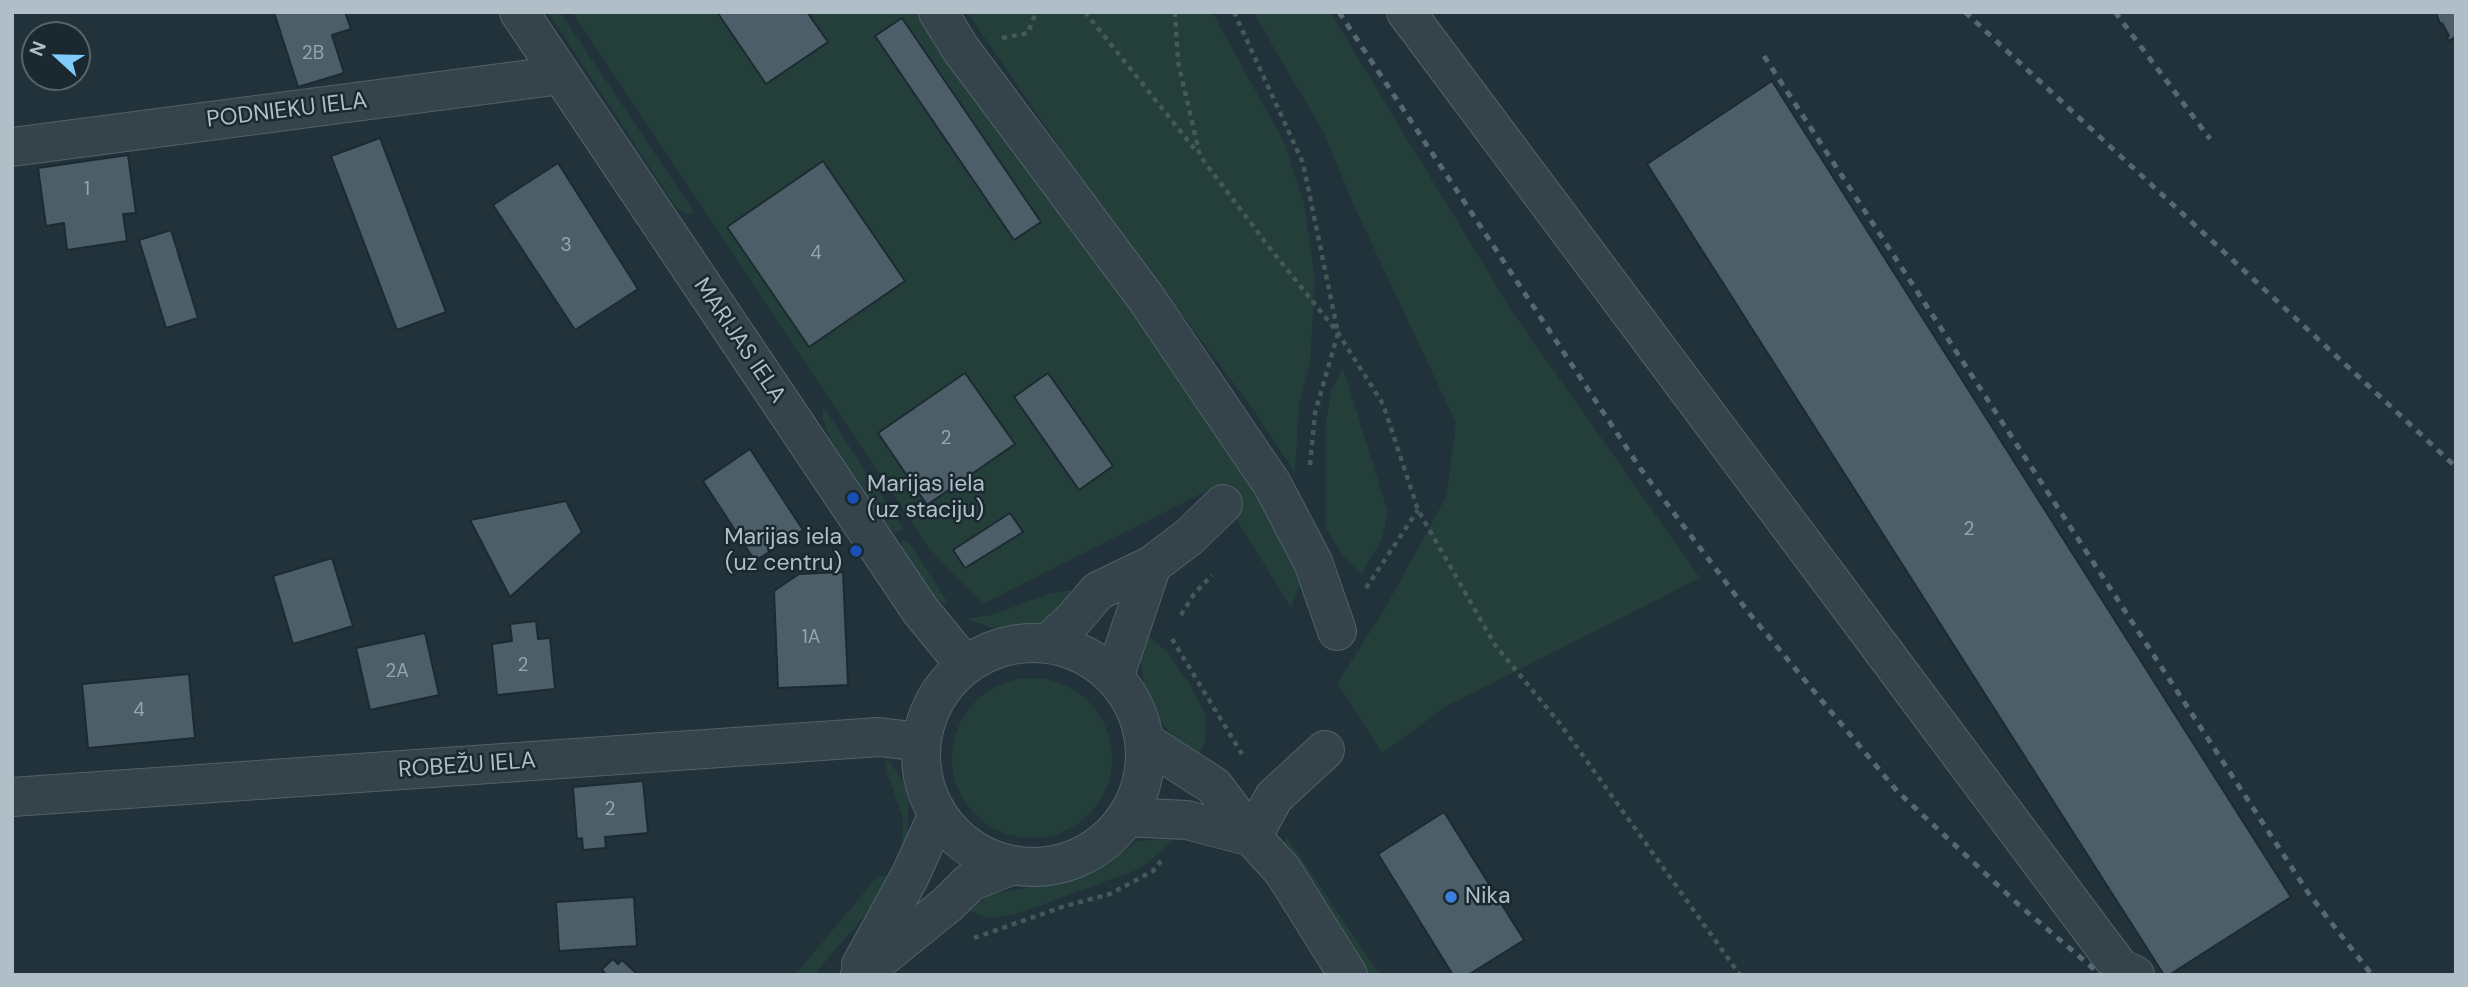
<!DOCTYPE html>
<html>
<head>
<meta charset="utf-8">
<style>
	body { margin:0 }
	#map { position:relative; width:2468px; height:987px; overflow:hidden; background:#21323b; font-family:"DM Sans",sans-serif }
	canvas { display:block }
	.frame { position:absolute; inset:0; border:14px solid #afbec7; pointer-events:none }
	.north { position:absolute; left:21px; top:21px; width:70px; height:70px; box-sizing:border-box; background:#1a2830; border:2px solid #56646c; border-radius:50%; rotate:292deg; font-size:19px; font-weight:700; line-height:28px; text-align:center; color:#afbec7 }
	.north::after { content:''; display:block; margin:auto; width:24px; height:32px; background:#80ccfc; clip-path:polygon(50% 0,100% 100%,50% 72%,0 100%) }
</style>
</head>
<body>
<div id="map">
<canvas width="2468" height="987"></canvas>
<div class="frame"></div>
<div class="north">N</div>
</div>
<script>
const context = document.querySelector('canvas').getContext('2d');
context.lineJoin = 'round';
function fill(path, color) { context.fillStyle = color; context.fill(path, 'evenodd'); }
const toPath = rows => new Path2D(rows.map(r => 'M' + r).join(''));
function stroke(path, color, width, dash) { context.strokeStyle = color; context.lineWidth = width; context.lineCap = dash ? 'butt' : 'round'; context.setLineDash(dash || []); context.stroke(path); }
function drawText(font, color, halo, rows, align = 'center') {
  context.font = font + ' "DM Sans",sans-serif'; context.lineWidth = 5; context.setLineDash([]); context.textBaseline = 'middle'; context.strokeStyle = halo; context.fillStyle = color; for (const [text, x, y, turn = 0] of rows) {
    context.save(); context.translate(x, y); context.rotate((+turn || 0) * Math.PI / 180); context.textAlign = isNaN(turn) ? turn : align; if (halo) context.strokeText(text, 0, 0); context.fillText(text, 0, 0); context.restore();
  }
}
fill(toPath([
	[548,12,560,12,694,212,689,214,680,211,674,204],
	[572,12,922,12,1246,461,1303,563,1299,587,1291,608,1216,486,983,604,928,547],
	[967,12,1212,12,1285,144,1304,204,1315,277,1310,363,1299,405,1295,472,1247,401,1098,203],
	[1253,12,1330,12,1513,313,1700,578,1447,706,1382,753,1337,683,1383,612,1447,495,1456,423,1355,208,1323,131],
	[1343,368,1388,512,1382,539,1362,574,1344,557,1326,529,1326,420,1332,388],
	[823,406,904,529,895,533,888,527,830,439,822,417],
	[903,541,908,541,947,601,944,604,932,597,900,548],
	[1069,590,1077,594,1042,624,1012,630,990,627,966,619,991,615,1049,594],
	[1146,634,1166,651,1189,683,1205,713,1205,740,1199,756,1172,736,1146,700,1141,659],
	'952 758a80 80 0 1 1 160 0a80 80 0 1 1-160 0Z',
	[885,757,903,780,908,800,908,834,901,855,903,819,887,772],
	[1174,837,1161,852,1139,869,1017,914,988,918,967,910,991,894,1063,881,1107,863,1138,841],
	[1287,837,1380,975,1370,975,1283,843],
	[889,876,865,915,814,975,795,975,877,877]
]), '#243e3a');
const building = toPath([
	[274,12,345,12,351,29,332,35,344,73,298,87,274,12],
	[717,12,807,12,828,42,766,84,717,12],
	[2436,12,2456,12,2456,36,2452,39,2448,41,2447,37,2449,36,2442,23,2440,24,2436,12],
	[902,18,1041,222,1014,240,875,36,902,18],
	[1772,81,2291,897,2169,975,2164,975,1647,164,1772,81],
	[380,138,446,312,397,330,331,156,380,138],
	[128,155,136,213,123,214,127,241,67,250,64,223,46,226,38,168,128,155],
	[823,161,905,281,809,347,727,227,823,161],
	[558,163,638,289,575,330,493,205,558,163],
	[171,230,198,318,166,328,139,240,171,230],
	[965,373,1015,444,927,505,878,433,965,373],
	[1048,373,1113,466,1079,490,1014,397,1048,373],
	[750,449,803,530,755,561,703,481,750,449],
	[566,501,582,532,510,597,470,520,566,501],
	[1010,513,1023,532,965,568,953,550,1010,513],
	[332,558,353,626,293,644,273,576,332,558],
	[843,572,848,685,778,688,774,591,799,574,843,572],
	[536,621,538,639,550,638,555,689,497,695,492,644,512,641,510,624,536,621],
	[425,633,439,695,370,710,356,648,425,633],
	[189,674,195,738,88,748,82,684,189,674],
	[643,781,648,833,605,837,606,848,583,850,582,838,577,839,573,787,643,781],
	[1444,812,1524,940,1468,975,1453,975,1378,854,1444,812],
	[634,897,637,946,559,951,556,902,634,897],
	[613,959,618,964,622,960,638,975,606,975,602,969,613,959]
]);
fill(building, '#4c5f69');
stroke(building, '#1c2a32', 2);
const minor = toPath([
	[519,12,920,610,965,665],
	[938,12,960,48,1146,298,1272,484,1313,562,1337,631],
	[1406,12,2120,968,2135,975],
	[12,147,561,75],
	'921 755a112 112 0 1 1 224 0a112 112 0 1 1-224 0Z',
	[1047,644,1073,620,1098,591,1152,565,1189,537,1223,504],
	[1114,678,1152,565],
	[1144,741,1214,786,1252,837,1283,871,1348,975],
	[12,797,879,737,921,742],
	[1126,817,1187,820,1252,837],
	[1252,837,1274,797,1325,750],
	[861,965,910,876,938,814],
	[860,975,948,904,970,882,1013,865]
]);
stroke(minor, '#526169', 40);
stroke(toPath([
	[1085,12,1197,152],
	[1175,12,1178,62,1200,156,1269,247,1338,333,1383,404,1418,510,1495,645,1561,725,1740,975],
	[1234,12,1303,163,1338,333,1315,413,1310,465],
	[1002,38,1028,33,1036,12],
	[1366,588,1418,510],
	[1181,615,1194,594,1212,575],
	[1172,639,1242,754],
	[974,938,1065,906,1110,894,1153,871,1161,861]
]), '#425a58', 4.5, [5, 5]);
stroke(minor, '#35434b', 38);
stroke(toPath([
	[1339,12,1640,468,1749,613,1897,791,2019,905,2101,975],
	[1965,12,2456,467],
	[2115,12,2210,139],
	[1764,56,2309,894,2372,975]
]), '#566872', 5, [7, 7]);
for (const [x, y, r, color] of [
	[853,498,7,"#1a4fb4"],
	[856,551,7,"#1a4fb4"],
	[1451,897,7,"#3f7fe0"]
]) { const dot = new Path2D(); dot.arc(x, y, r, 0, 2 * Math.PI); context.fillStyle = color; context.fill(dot); stroke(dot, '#1a2830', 2.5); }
drawText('19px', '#96a6b0', null, [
	["2B",313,54],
	["1",87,190],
	["3",566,246],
	["4",816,254],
	["2",946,439],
	["2",1969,530],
	["1A",811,638],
	["2",523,666],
	["2A",397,672],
	["4",139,711],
	["2",610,810]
]);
drawText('23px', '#afbec7', '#1a2830', [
	["PODNIEKU IELA",287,111,-7],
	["MARIJAS IELA",739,341,56],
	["ROBEŽU IELA",467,766,-4]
]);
drawText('23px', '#afbec7', '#1a2830', [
	["Marijas iela",867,485],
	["(uz staciju)",867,511],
	["Marijas iela",842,538,"right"],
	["(uz centru)",842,564,"right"],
	["Nika",1465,897]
], 'left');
</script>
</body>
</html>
